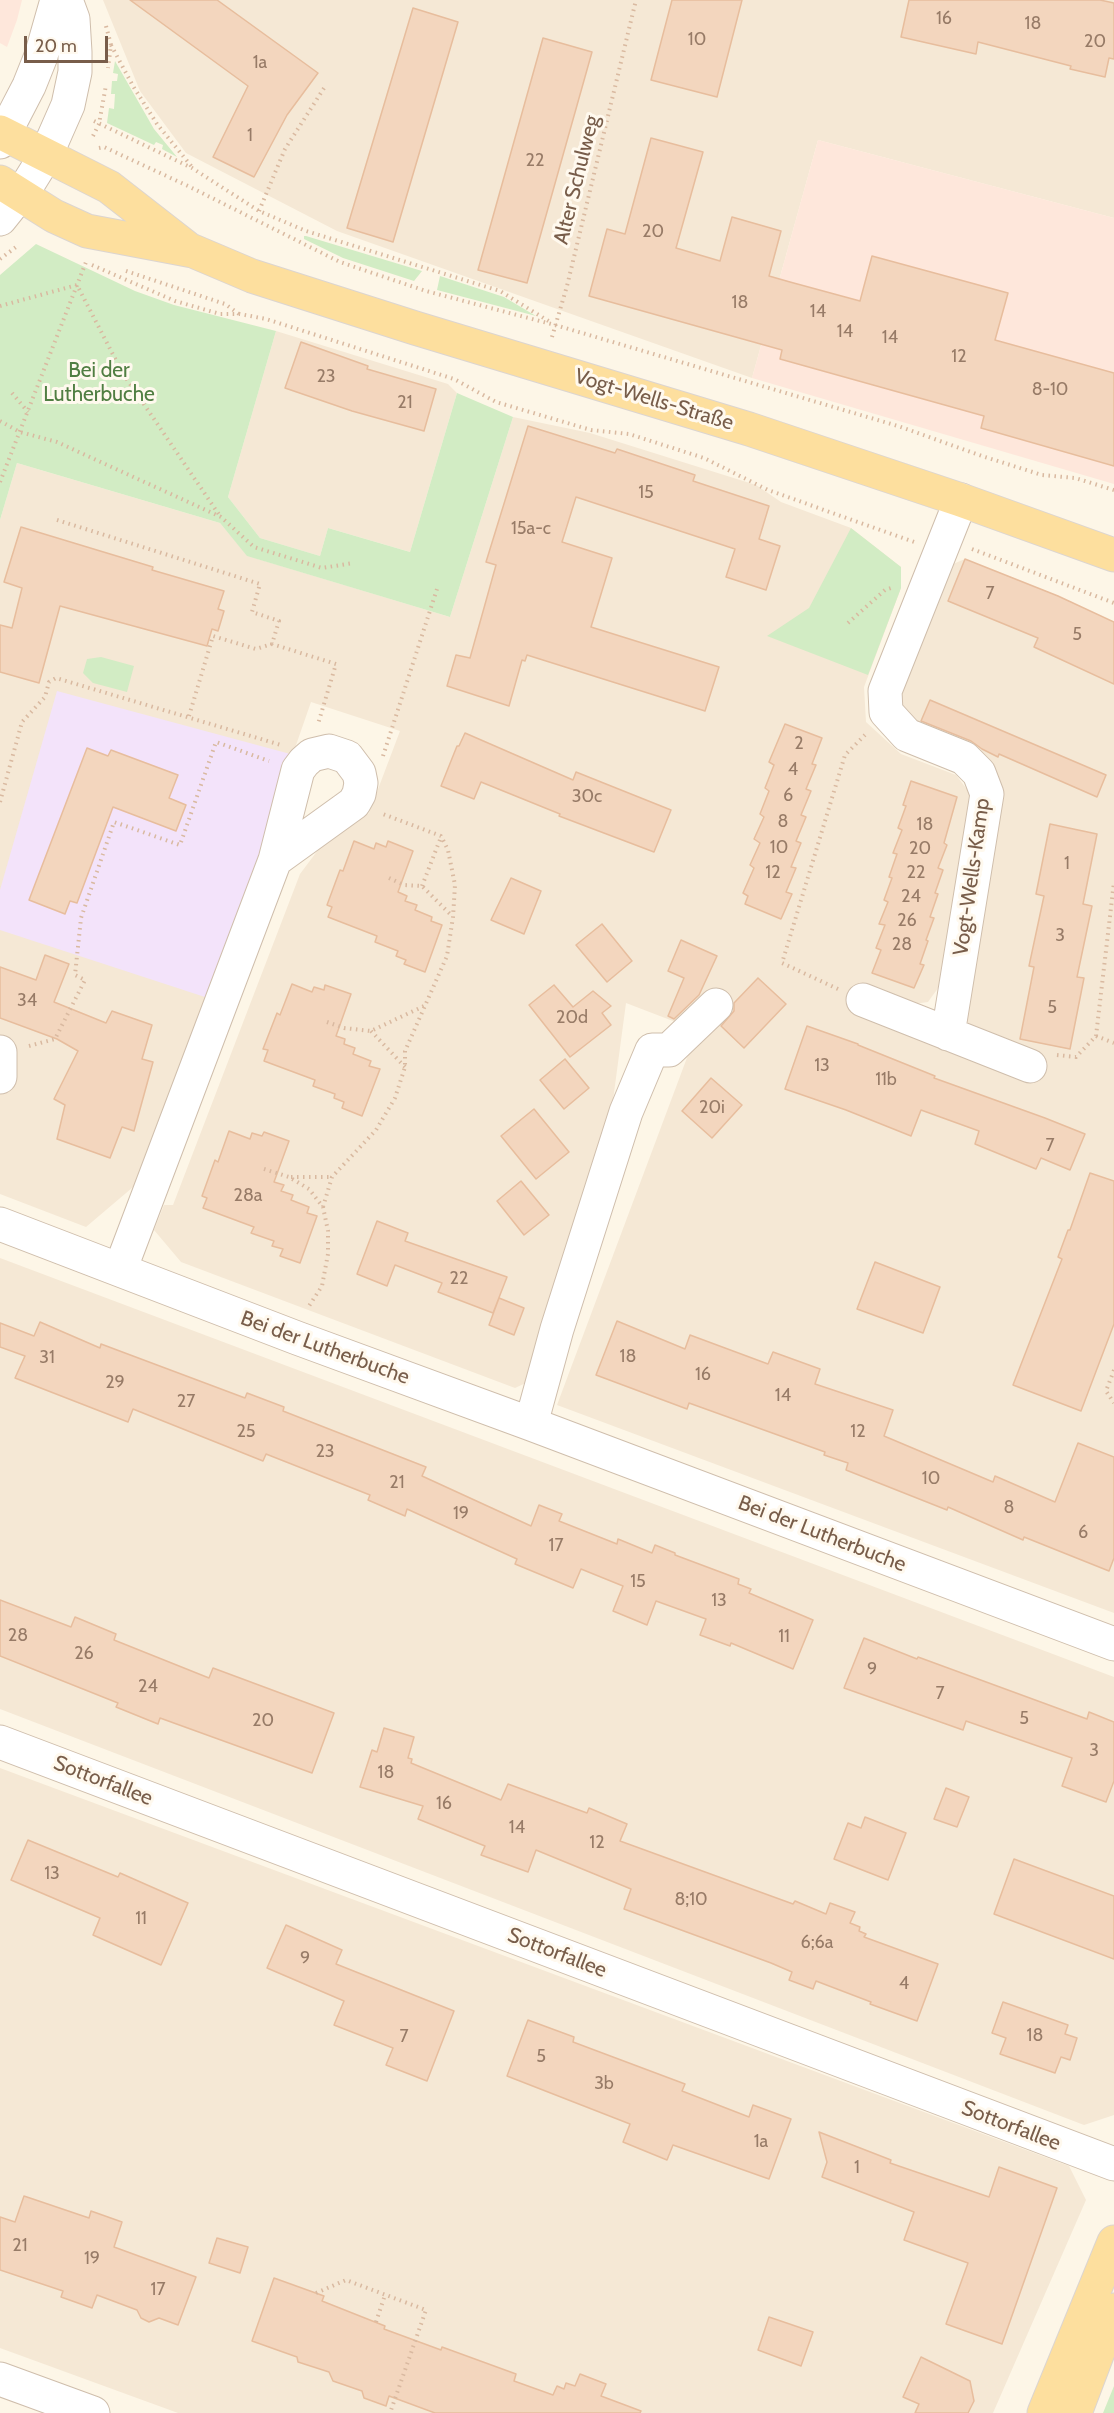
<!DOCTYPE html>
<html>
<head>
<meta charset="utf-8">
<style>
	body { margin:0 }
	#map { position:relative; width:1114px; height:2413px; overflow:hidden; background:#fdf6e7; font-family:Cabin,sans-serif }
	canvas { display:block }
	.scale { position:absolute; left:24px; top:36px; width:84px; height:27px; box-sizing:border-box; border:3px solid #785d4a; border-top:0; padding-left:8px; font-size:18px; line-height:21px; white-space:nowrap; color:#785d4a; -webkit-text-stroke:4px #fff9ee; paint-order:stroke }
</style>
</head>
<body>
<div id="map">
<canvas width="1114" height="2413"></canvas>
<div class="scale">20 m</div>
</div>
<script>
const context = document.querySelector('canvas').getContext('2d');
context.lineJoin = 'round';
function fill(path, color) { context.fillStyle = color; context.fill(path, 'evenodd'); }
const toPath = rows => new Path2D(rows.map(r => 'M' + r).join(''));
function stroke(path, color, width, dash) { context.strokeStyle = color; context.lineWidth = width; context.lineCap = dash ? 'butt' : 'round'; context.setLineDash(dash || []); context.stroke(path); }
function drawText(font, color, halo, rows, align = 'center') {
  context.font = font + ' Cabin,sans-serif'; context.lineWidth = 6; context.setLineDash([]); context.textBaseline = 'middle'; context.strokeStyle = halo; context.fillStyle = color; for (const [text, x, y, turn = 0] of rows) {
    context.save(); context.translate(x, y); context.rotate((+turn || 0) * Math.PI / 180); context.textAlign = isNaN(turn) ? turn : align; if (halo) context.strokeText(text, 0, 0); context.fillText(text, 0, 0); context.restore();
  }
}
fill(toPath([
	[103,0,1114,0,1114,218,818,140,752,378,337,231,186,153,140,91],
	[276,331,448,384,457,393,410,552,328,528,320,556,260,538,228,497],
	[513,417,590,433,756,485,781,502,851,528,901,567,901,588,864,687,866,722,901,754,956,775,972,796,941,984,928,1002,907,1005,975,1033,962,1014,996,795,899,710,896,690,946,567,965,559,1114,622,1114,1613,557,1405,694,1039,686,1026,626,1003,609,1130,530,1381,515,1388,181,1262,154,1230,164,1205,173,1205,300,874,321,846,369,813,400,731,311,702,208,998,139,1182,86,1227,0,1194,0,520,17,463,220,523,248,556,450,617],
	[0,1258,1114,1677,1114,2115,1084,2125,0,1709],
	[0,1768,1069,2166,1086,2200,993,2413,178,2413,0,2348]
]), '#f5e8d5');
fill(toPath([
	[0,0,22,0,17,20,7,47,0,43],
	[818,140,1114,218,1114,484,752,378]
]), '#fee7db');
fill(toPath([
	[57,691,294,755,208,998,0,930,0,890]
]), '#f3e3fa');
fill(toPath([
	[115,61,154,129,177,157,162,149,163,145,156,142,154,145,107,123,109,108,114,109,115,94,111,94,112,81,117,81,118,74,113,73],
	[304,236,306,236,422,271,414,281,343,258,304,239],
	[36,244,135,291,174,305,276,331,228,497,260,538,320,556,328,528,410,552,457,393,513,417,450,617,247,556,220,523,17,463,0,520,0,275],
	[440,276,504,297,536,316,437,290],
	[851,528,901,567,901,588,868,675,767,636,809,608],
	[101,657,134,666,127,692,93,683,83,673,87,659],
	[1114,2386,1114,2413,1103,2413]
]), '#d2ecc4');
const building = toPath([
	[130,0,217,0,318,73,287,115,254,177,213,157,248,86,130,0],
	[672,0,742,0,717,97,651,80,672,0],
	[909,0,1100,0,1114,3,1114,59,1109,58,1105,77,1070,69,1071,66,978,42,976,54,901,37,909,0],
	[413,8,458,22,393,242,347,228,413,8],
	[543,38,592,52,527,283,478,270,543,38],
	[651,138,703,152,676,248,720,261,732,217,781,231,769,276,790,282,860,301,872,256,1008,293,995,340,1114,373,1114,466,981,428,984,416,780,359,782,350,589,296,607,229,625,234,651,138],
	[301,342,368,366,367,369,436,389,424,431,352,411,285,388,301,342],
	[528,426,615,453,617,449,695,475,693,481,769,506,759,539,780,546,766,590,726,577,735,549,576,497,562,542,612,558,591,627,719,667,705,711,527,655,525,661,522,660,509,706,447,686,456,655,470,658,496,565,486,562,528,426],
	[21,527,153,567,152,570,224,591,218,609,224,611,218,631,212,629,207,646,60,606,39,683,0,672,0,625,12,628,22,588,4,582,21,527],
	[965,559,1058,596,1114,622,1114,684,1034,647,1038,638,948,601,965,559],
	[930,700,1106,775,1097,797,999,754,998,757,982,749,971,741,921,721,930,700],
	[785,724,822,738,812,764,816,765,806,789,811,791,801,815,806,817,796,841,801,843,791,867,796,868,786,892,792,894,781,919,745,904,748,896,743,893,754,868,750,865,760,843,754,839,764,817,760,814,769,791,765,788,774,765,769,762,785,724],
	[465,733,573,780,576,772,671,810,654,852,559,816,560,814,481,782,474,799,441,786,457,746,459,746,465,733],
	[87,748,108,756,111,750,178,775,169,798,186,805,176,831,113,807,77,903,70,901,65,914,29,900,87,748],
	[911,781,957,797,944,843,947,845,938,868,943,870,935,893,938,894,930,917,934,918,926,940,928,941,920,964,924,965,914,988,872,973,881,950,876,948,885,925,879,924,888,902,884,900,892,878,889,877,897,854,893,853,902,830,898,828,906,806,903,805,911,781],
	[1050,824,1097,834,1083,904,1092,906,1077,977,1084,978,1070,1049,1020,1039,1034,967,1029,966,1044,896,1036,894,1050,824],
	[354,841,374,849,376,843,386,847,388,841,413,851,398,892,407,896,405,901,417,905,415,910,432,917,431,921,442,925,425,972,404,964,406,960,396,956,398,951,375,942,377,936,328,917,332,907,327,905,340,870,343,871,354,841],
	[511,878,541,891,524,934,491,920,511,878],
	[602,924,632,961,607,982,576,945,602,924],
	[681,940,717,956,699,995,674,1019,668,1016,684,978,668,971,681,940],
	[45,955,69,964,54,1002,106,1023,112,1011,152,1025,142,1059,153,1062,134,1131,122,1127,110,1158,57,1139,65,1105,54,1099,78,1051,57,1039,0,1018,0,967,36,980,45,955],
	[758,978,786,1004,744,1048,721,1026,734,1011,734,1003,758,978],
	[292,984,312,992,314,987,324,990,325,985,351,994,336,1036,345,1039,344,1044,355,1048,353,1054,371,1061,369,1066,380,1069,362,1116,342,1108,344,1102,334,1098,335,1094,313,1086,315,1080,264,1061,268,1050,263,1049,277,1013,280,1015,292,984],
	[554,985,573,1007,593,991,611,1006,602,1013,611,1025,570,1057,529,1005,554,985],
	[807,1026,858,1044,858,1045,935,1076,934,1078,1045,1118,1085,1134,1070,1170,1041,1158,1036,1169,975,1144,979,1131,921,1110,911,1136,846,1110,785,1089,807,1026],
	[565,1059,589,1088,564,1109,540,1080,565,1059],
	[711,1078,742,1105,712,1138,682,1111,711,1078],
	[534,1109,569,1152,536,1179,501,1136,534,1109],
	[229,1131,250,1139,252,1133,262,1136,264,1132,289,1141,274,1182,284,1185,281,1191,293,1195,291,1200,309,1207,307,1213,317,1216,300,1263,280,1256,283,1249,272,1246,274,1241,251,1233,254,1227,203,1208,207,1198,202,1196,215,1160,218,1162,229,1131],
	[1090,1173,1114,1181,1114,1324,1081,1411,1013,1385,1062,1259,1058,1257,1068,1230,1070,1230,1090,1173],
	[521,1181,549,1215,524,1235,497,1201,521,1181],
	[377,1221,408,1233,405,1241,507,1277,493,1313,438,1292,442,1283,395,1265,387,1286,357,1274,377,1221],
	[875,1262,940,1287,923,1333,857,1309,875,1262],
	[499,1298,524,1308,514,1335,489,1325,499,1298],
	[617,1321,685,1349,690,1335,768,1364,773,1352,820,1369,815,1384,893,1410,884,1436,993,1482,995,1476,1055,1502,1078,1443,1114,1457,1114,1558,1109,1571,1024,1537,1023,1540,948,1507,947,1510,846,1470,848,1463,824,1455,825,1452,689,1403,687,1409,596,1375,617,1321],
	[40,1322,100,1348,101,1344,245,1398,247,1393,284,1407,283,1411,426,1467,422,1476,531,1526,539,1505,562,1514,559,1521,617,1544,618,1539,652,1553,655,1545,675,1553,675,1555,739,1579,738,1584,751,1589,749,1593,813,1620,793,1669,731,1643,730,1646,700,1635,706,1619,656,1601,647,1625,613,1611,623,1586,581,1569,573,1588,515,1564,517,1559,407,1509,405,1516,368,1500,370,1495,266,1454,263,1461,133,1409,128,1422,15,1378,25,1356,0,1347,0,1323,34,1336,40,1322],
	[0,1600,71,1627,75,1617,116,1634,114,1640,209,1678,213,1668,334,1713,312,1773,160,1718,158,1724,116,1707,118,1703,0,1656,0,1600],
	[864,1638,917,1659,918,1657,1087,1719,1089,1712,1114,1722,1114,1781,1106,1802,1062,1786,1072,1758,966,1721,963,1730,844,1688,864,1638],
	[384,1728,414,1737,408,1758,412,1759,411,1763,501,1800,508,1784,587,1813,589,1808,627,1824,620,1841,793,1904,795,1901,826,1914,830,1903,855,1912,850,1923,860,1927,859,1931,866,1934,864,1937,938,1964,917,2021,870,2004,871,2002,816,1981,813,1989,789,1980,792,1972,771,1963,624,1909,631,1889,536,1850,528,1872,481,1855,485,1846,418,1819,423,1806,360,1787,372,1750,377,1752,384,1728],
	[946,1788,969,1797,957,1827,934,1819,946,1788],
	[865,1817,906,1833,888,1880,834,1859,848,1823,861,1828,865,1817],
	[28,1840,118,1877,120,1873,188,1903,161,1965,93,1935,100,1918,11,1880,28,1840],
	[1014,1859,1114,1896,1114,1959,994,1914,1014,1859],
	[286,1925,342,1950,336,1964,454,2011,427,2081,386,2065,393,2048,334,2025,344,2001,267,1968,286,1925],
	[1003,2002,1068,2025,1065,2034,1077,2038,1070,2060,1061,2057,1055,2073,1000,2054,1006,2038,992,2033,1003,2002],
	[528,2020,574,2037,573,2042,685,2084,682,2091,749,2117,753,2105,791,2119,769,2179,673,2145,667,2160,623,2142,630,2124,507,2076,528,2020],
	[819,2132,891,2160,890,2163,989,2197,999,2167,1057,2188,1002,2344,946,2324,968,2263,904,2240,914,2212,822,2177,827,2162,819,2132],
	[24,2196,89,2218,91,2211,122,2222,114,2247,196,2277,178,2325,159,2318,149,2322,141,2318,137,2310,97,2295,92,2308,61,2297,63,2291,0,2270,0,2217,15,2222,24,2196],
	[217,2238,248,2247,240,2273,209,2263,217,2238],
	[274,2278,324,2296,322,2301,385,2326,384,2329,441,2350,442,2347,516,2374,514,2381,553,2395,557,2386,564,2389,566,2383,575,2386,580,2374,606,2384,601,2396,641,2411,640,2413,435,2413,389,2396,386,2406,364,2398,362,2391,333,2381,329,2372,298,2362,297,2357,252,2341,274,2278],
	[769,2317,813,2332,801,2366,758,2350,769,2317],
	[921,2357,970,2381,974,2401,968,2413,915,2413,919,2404,903,2397,921,2357]
]);
fill(building, '#f3d6be');
stroke(building, '#e7bd9d', 1.5);
const minor = toPath([
	[0,142,29,86,41,56,57,0],
	[0,219,28,184,46,155,68,105,75,72,75,52,73,19,66,0],
	[863,1000,1030,1066],
	[948,1034,987,794,979,773,964,758,907,735,886,712,885,691,961,500],
	[0,1052,0,1077],
	[0,1224,297,1338,531,1424,1114,1644],
	[120,1270,275,860,354,803,359,794,361,783,359,773,347,757,329,751,312,755,304,762,298,770,275,860],
	[531,1424,557,1329,626,1112,652,1050,669,1050,716,1005],
	[0,1742,1114,2164],
	[0,2379,93,2413]
]);
const major = toPath([
	[0,132,109,187,186,247],
	[0,182,54,216,87,231,193,251,252,276,415,328,749,429,961,500,1114,555],
	[1044,2413,1114,2242],
	[1075,2413,1114,2310]
]);
stroke(minor, '#cfbeac', 35);
stroke(major, '#dcd5d0', 35);
stroke(toPath([
	[106,26,111,45,108,68],
	[111,45,133,86,157,124,192,167],
	[94,121,192,168,259,211,306,231,500,291,550,322],
	[93,136,99,124,106,85],
	[99,148,104,147,188,186,340,262,426,291,555,325,898,426,982,456,1042,475,1075,478,1114,490],
	[259,211,285,149,326,85],
	[0,259,16,247],
	[92,265,175,301,220,314,240,314,266,319,454,379,496,402,591,430,629,434,704,458,768,490,914,542],
	[126,271,225,304,239,314],
	[0,306,77,285,122,372,220,516],
	[552,337,567,286,636,0],
	[12,393,28,412],
	[0,421,20,432,57,442,221,517,254,547,322,568,353,563],
	[0,482,86,262],
	[57,520,260,584,252,612,279,621,272,644,336,664,318,724],
	[972,549,1114,603],
	[848,623,885,590,894,587],
	[189,716,213,636,256,649,272,644],
	[383,756,437,589],
	[0,802,22,722,45,697,49,682,56,678,281,745],
	[389,878,404,885,422,886,452,916],
	[422,886,441,837],
	[838,989,782,963,845,755,865,735],
	[327,1022,344,1028,371,1031,424,1006],
	[371,1031,405,1067],
	[1096,1036,1114,1043],
	[29,1046,55,1039,85,980,75,975,81,918,114,822,180,845,216,742,269,761],
	[1057,1055,1076,1057,1096,1036,1114,882],
	[264,1169,289,1177,309,1189,323,1207,328,1231,328,1254,322,1286,307,1309],
	[291,1177,332,1177],
	[323,1207,332,1177,376,1130,395,1098,405,1067,405,1051,447,956,453,917,455,885,448,850,441,836,383,814],
	[1114,1370,1106,1391,1114,1403],
	[316,2293,346,2280,426,2310,390,2413],
	[376,2322,385,2295]
]), '#d9b9a0', 4, [1.5, 4.5]);
stroke(minor, '#fff', 33);
stroke(major, '#fddf9e', 33);
drawText('18px', '#977b67', null, [
	["16",944,19],
	["18",1033,24],
	["10",697,40],
	["20",1095,42],
	["1a",260,63],
	["1",250,136],
	["22",535,161],
	["20",653,232],
	["18",740,303],
	["14",818,312],
	["14",845,332],
	["14",890,338],
	["12",959,357],
	["23",326,377],
	["8-10",1050,390],
	["21",405,403],
	["15",646,493],
	["15a-c",531,529],
	["7",990,594],
	["5",1077,635],
	["2",799,744],
	["4",793,770],
	["6",788,796],
	["30c",587,797],
	["8",783,822],
	["18",925,825],
	["10",779,848],
	["20",920,849],
	["1",1067,864],
	["12",773,873],
	["22",916,873],
	["24",911,897],
	["26",907,921],
	["3",1060,936],
	["28",902,945],
	["34",27,1001],
	["5",1052,1008],
	["20d",572,1018],
	["13",822,1066],
	["11b",886,1080],
	["20i",712,1108],
	["7",1050,1146],
	["28a",248,1196],
	["22",459,1279],
	["18",628,1357],
	["31",47,1358],
	["16",703,1375],
	["29",115,1383],
	["14",783,1396],
	["27",186,1402],
	["25",246,1432],
	["12",858,1432],
	["23",325,1452],
	["10",931,1479],
	["21",397,1483],
	["8",1009,1508],
	["19",461,1514],
	["6",1083,1533],
	["17",556,1546],
	["15",638,1582],
	["13",719,1601],
	["28",18,1636],
	["11",784,1637],
	["26",84,1654],
	["9",872,1670],
	["24",148,1687],
	["7",940,1694],
	["5",1024,1719],
	["20",263,1721],
	["3",1094,1751],
	["18",386,1773],
	["16",444,1804],
	["14",517,1828],
	["12",597,1843],
	["13",52,1874],
	["8;10",691,1900],
	["11",141,1919],
	["6;6a",817,1943],
	["9",305,1959],
	["4",904,1984],
	["18",1035,2036],
	["7",404,2037],
	["5",541,2057],
	["3b",604,2084],
	["1a",761,2142],
	["1",857,2168],
	["21",20,2246],
	["19",92,2259],
	["17",158,2290]
]);
drawText('21px', '#785d4a', '#fff9ee', [
	["Alter Schulweg",577,180,-76],
	["Vogt-Wells-Straße",654,400,17],
	["Vogt-Wells-Kamp",972,877,-82],
	["Bei der Lutherbuche",325,1348,20],
	["Bei der Lutherbuche",822,1534,21],
	["Sottorfallee",103,1781,21],
	["Sottorfallee",557,1953,21],
	["Sottorfallee",1011,2126,21]
]);
drawText('21px', '#507e42', '#fff9ee', [
	["Bei der",99,371],
	["Lutherbuche",99,395]
]);
</script>
</body>
</html>
